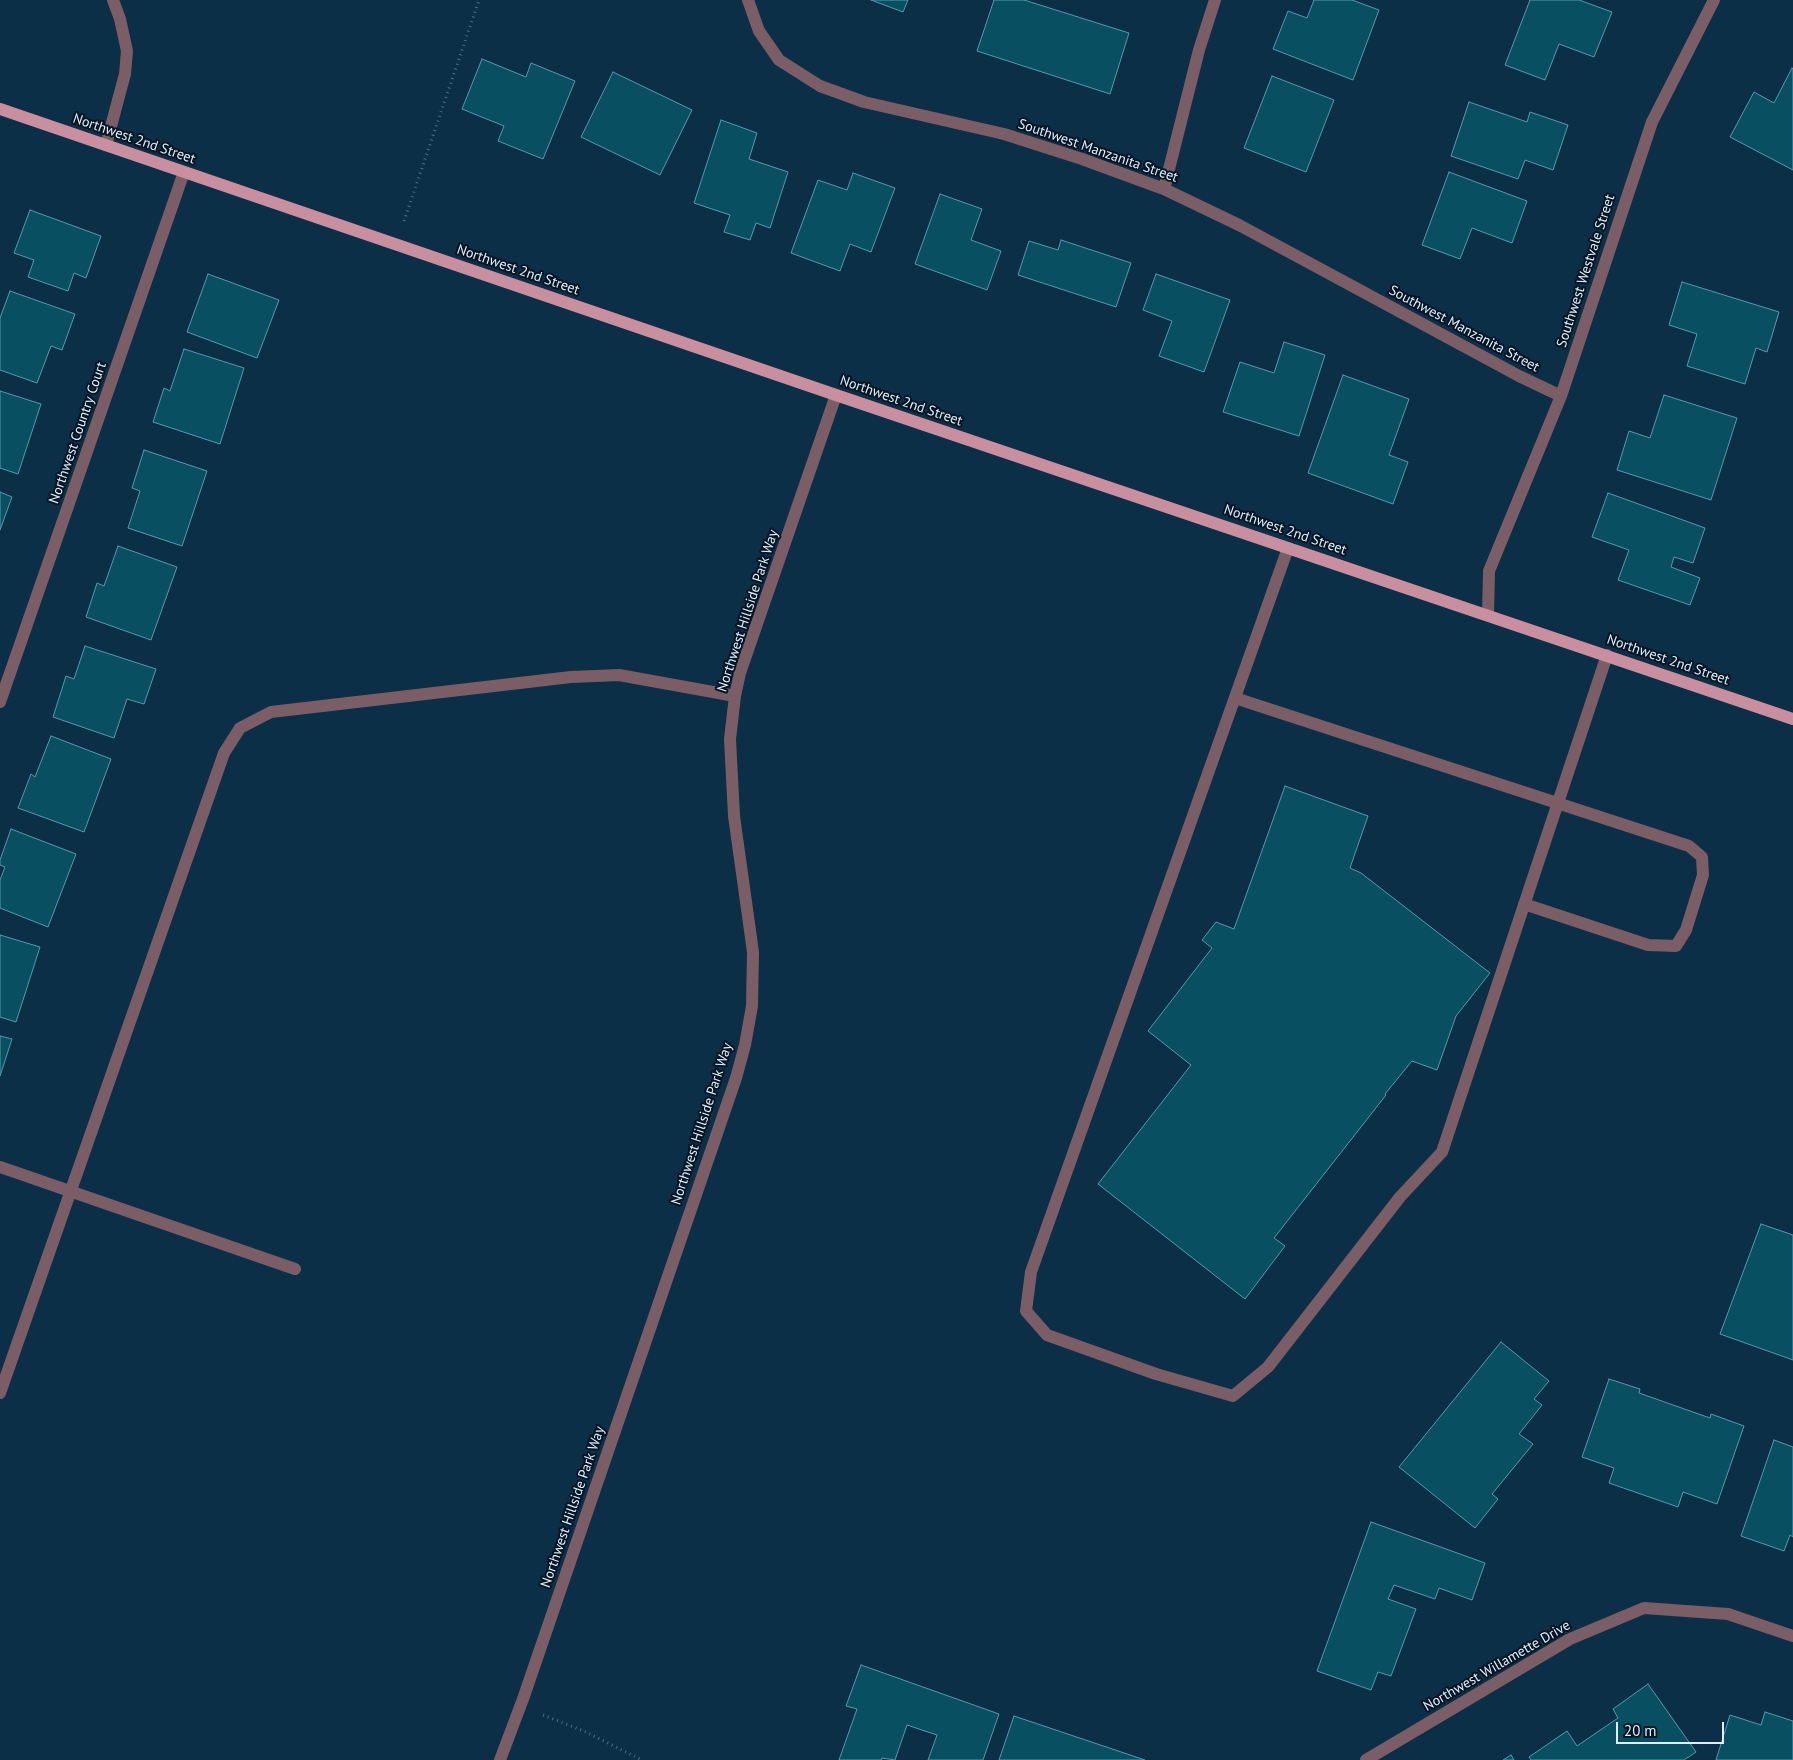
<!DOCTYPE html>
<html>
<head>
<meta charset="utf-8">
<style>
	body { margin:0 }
	#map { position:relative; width:1793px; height:1760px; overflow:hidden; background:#0a2f47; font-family:"PT Sans",sans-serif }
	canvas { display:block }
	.scale { position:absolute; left:1616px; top:1722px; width:108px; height:22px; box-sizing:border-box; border:2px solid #e0eefa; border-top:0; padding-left:6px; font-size:15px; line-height:18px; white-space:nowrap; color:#e0eefa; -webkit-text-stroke:4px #041624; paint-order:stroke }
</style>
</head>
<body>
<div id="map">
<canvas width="1793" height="1760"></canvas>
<div class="scale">20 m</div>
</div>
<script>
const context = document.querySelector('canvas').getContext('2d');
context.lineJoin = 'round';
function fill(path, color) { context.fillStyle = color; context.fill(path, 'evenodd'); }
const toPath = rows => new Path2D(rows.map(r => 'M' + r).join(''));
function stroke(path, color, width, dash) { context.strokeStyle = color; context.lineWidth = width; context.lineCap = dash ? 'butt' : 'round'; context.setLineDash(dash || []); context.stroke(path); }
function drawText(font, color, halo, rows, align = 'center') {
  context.font = font + ' "PT Sans",sans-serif'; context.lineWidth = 4; context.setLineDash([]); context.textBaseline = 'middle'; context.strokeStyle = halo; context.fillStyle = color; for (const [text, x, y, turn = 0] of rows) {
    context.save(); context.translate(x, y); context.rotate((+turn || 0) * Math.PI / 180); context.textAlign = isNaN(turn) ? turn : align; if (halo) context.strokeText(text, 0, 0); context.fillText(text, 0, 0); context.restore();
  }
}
const building = toPath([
	[871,0,908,0,903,12,871,0],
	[994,0,1024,0,1129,33,1110,94,977,51,994,0],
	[1314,0,1352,0,1379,10,1353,80,1273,49,1288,11,1307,18,1314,0],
	[1530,0,1579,0,1612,12,1594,57,1559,44,1545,80,1505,65,1530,0],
	[482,59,526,77,531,63,575,81,543,159,498,141,504,126,462,109,482,59],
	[1792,68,1793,69,1793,170,1730,137,1754,92,1774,103,1792,68],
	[613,72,692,110,660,175,581,137,613,72],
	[1272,76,1334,100,1306,172,1244,148,1272,76],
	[1469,102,1527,122,1530,112,1568,125,1553,170,1525,160,1518,179,1451,156,1469,102],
	[721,120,757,133,749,159,788,172,770,228,756,223,750,240,724,232,730,215,694,203,721,120],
	[1449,172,1527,201,1512,243,1472,228,1460,259,1422,245,1449,172],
	[853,173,895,188,871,252,850,244,840,271,791,253,818,180,847,190,853,173],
	[940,194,982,209,971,240,1001,251,987,290,915,264,940,194],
	[30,210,101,236,86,278,74,273,68,291,28,277,34,260,14,253,30,210],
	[1061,240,1131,263,1116,307,1018,275,1029,241,1058,250,1061,240],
	[208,274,279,300,257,358,187,332,208,274],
	[1156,274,1230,300,1204,372,1159,356,1172,321,1143,310,1156,274],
	[1682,282,1779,312,1767,352,1756,348,1745,384,1687,366,1697,334,1669,325,1682,282],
	[10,291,75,314,62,350,51,346,37,383,0,370,0,318,10,291],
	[1284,342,1325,355,1299,436,1223,412,1240,362,1274,373,1284,342],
	[184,349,244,368,220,444,153,422,164,388,170,391,184,349],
	[1343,375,1409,399,1389,455,1408,462,1393,504,1308,473,1343,375],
	[0,391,41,404,18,474,0,468,0,391],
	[1664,395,1737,418,1711,500,1617,470,1629,431,1650,438,1664,395],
	[144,450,207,471,182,546,128,528,140,491,132,488,144,450],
	[0,492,12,497,0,530,0,492],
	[1608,493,1705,528,1693,563,1674,557,1671,567,1700,578,1690,605,1618,580,1629,550,1592,537,1608,493],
	[118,546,177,567,151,640,86,617,97,583,104,586,118,546],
	[85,646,156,669,144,704,127,699,114,738,53,717,66,676,74,679,85,646],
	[51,736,111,759,84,832,18,808,31,774,35,777,51,736],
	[1285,786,1368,816,1350,868,1361,873,1490,973,1456,1016,1437,1070,1412,1061,1385,1094,1386,1095,1274,1238,1285,1246,1245,1299,1098,1184,1191,1065,1148,1031,1212,948,1202,940,1216,922,1234,929,1285,786],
	[11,829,76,854,48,927,0,908,0,880,5,867,0,865,0,860,11,829],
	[0,935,40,947,16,1022,0,1017,0,935],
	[0,1036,12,1039,0,1076,0,1036],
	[1761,1224,1793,1235,1793,1360,1720,1334,1761,1224],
	[1501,1342,1549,1381,1534,1399,1542,1405,1519,1434,1533,1444,1492,1494,1498,1499,1475,1528,1399,1467,1501,1342],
	[1609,1379,1640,1389,1639,1393,1710,1418,1711,1414,1744,1426,1717,1504,1683,1492,1678,1507,1609,1483,1614,1468,1582,1457,1609,1379],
	[1774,1440,1793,1447,1793,1537,1790,1535,1784,1551,1741,1536,1774,1440],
	[1371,1522,1485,1563,1472,1600,1439,1588,1435,1599,1394,1585,1388,1599,1416,1609,1391,1676,1378,1672,1371,1690,1317,1671,1371,1522],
	[861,1665,999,1714,983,1760,928,1760,937,1735,907,1725,895,1760,882,1758,881,1760,839,1760,857,1709,846,1706,861,1665],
	[1648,1684,1696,1752,1684,1760,1531,1760,1529,1757,1567,1731,1577,1746,1618,1718,1613,1709,1648,1684],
	[1765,1712,1793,1721,1793,1760,1716,1760,1730,1715,1761,1725,1765,1712],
	[1014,1716,1145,1760,999,1760,1014,1716],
	[1511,1755,1514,1760,1503,1760,1511,1755]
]);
fill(building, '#094f62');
stroke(building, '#5799af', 1);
stroke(toPath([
	[404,221,479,0],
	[543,1715,586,1732,642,1760]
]), '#516e82', 3, [1, 4]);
stroke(toPath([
	[748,0,759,31,779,60,820,86,864,102,1004,134,1082,159,1164,189,1239,225,1519,376,1561,396],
	[106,145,125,74,127,51,120,19,113,0],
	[1164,189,1199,50,1215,0],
	[1288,548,1031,1272,1026,1311,1047,1335,1156,1374,1233,1396,1268,1367,1400,1197,1442,1152,1607,655],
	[1488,615,1489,571,1561,396,1652,122,1714,0],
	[1235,698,1689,846,1702,857,1703,875,1686,930,1676,946,1648,945,1524,904],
	[0,702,184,172],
	[0,1167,295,1269],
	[0,1393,224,753,240,728,271,712,571,677,619,675,735,696],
	[500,1760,523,1699,736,1078,745,1045,752,1006,753,952,734,816,730,739,735,696,740,673,836,395],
	[1366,1760,1570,1639,1644,1608,1728,1614,1793,1636]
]), '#7b5e65', 12);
stroke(toPath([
	[0,109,836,395,1793,719]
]), '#ca8f9e', 12);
drawText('14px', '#e0eefa', '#041624', [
	["Northwest 2nd Street",134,139,19],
	["Southwest Manzanita Street",1098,151,19],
	["Northwest 2nd Street",518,270,19],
	["Southwest Westvale Street",1586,271,-72],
	["Southwest Manzanita Street",1464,329,28],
	["Northwest 2nd Street",901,401,19],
	["Northwest Country Court",78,433,-71],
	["Northwest 2nd Street",1285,530,19],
	["Northwest Hillside Park Way",748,611,-72],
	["Northwest 2nd Street",1668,660,19],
	["Northwest Hillside Park Way",702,1124,-72],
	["Northwest Hillside Park Way",573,1507,-71],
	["Northwest Willamette Drive",1497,1666,-30]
]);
</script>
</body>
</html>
